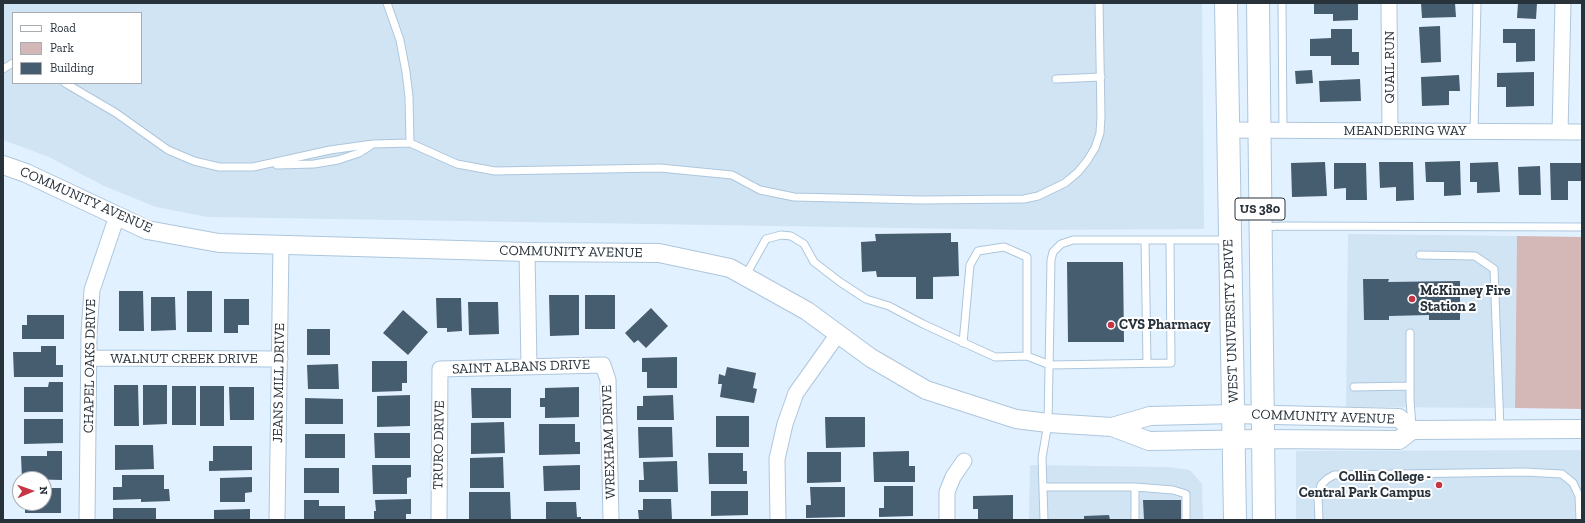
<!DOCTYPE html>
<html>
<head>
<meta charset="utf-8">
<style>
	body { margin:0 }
	#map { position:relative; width:1585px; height:523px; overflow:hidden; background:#e2f1ff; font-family:"Zilla Slab",serif }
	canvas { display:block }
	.frame { position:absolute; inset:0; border:4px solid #28323b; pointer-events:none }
	.legend { position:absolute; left:12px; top:12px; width:130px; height:72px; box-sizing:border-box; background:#fff; border:1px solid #a9adb1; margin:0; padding:5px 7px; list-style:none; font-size:12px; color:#28323b }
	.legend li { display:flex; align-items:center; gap:8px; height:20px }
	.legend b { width:20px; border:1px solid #a9adb1 }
	.north { position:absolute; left:12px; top:471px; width:40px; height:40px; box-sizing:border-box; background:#fff; border:1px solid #a9adb1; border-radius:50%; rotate:88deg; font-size:11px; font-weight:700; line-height:16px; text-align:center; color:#28323b }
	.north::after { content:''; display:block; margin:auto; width:14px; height:18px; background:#c53544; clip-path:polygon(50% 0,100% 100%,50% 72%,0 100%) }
</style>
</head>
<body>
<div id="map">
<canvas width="1585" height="523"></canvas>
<div class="frame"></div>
<ul class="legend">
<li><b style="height:5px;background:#fff"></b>Road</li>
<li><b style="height:11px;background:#d4b8b8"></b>Park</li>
<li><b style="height:11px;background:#465c6f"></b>Building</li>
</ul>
<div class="north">N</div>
</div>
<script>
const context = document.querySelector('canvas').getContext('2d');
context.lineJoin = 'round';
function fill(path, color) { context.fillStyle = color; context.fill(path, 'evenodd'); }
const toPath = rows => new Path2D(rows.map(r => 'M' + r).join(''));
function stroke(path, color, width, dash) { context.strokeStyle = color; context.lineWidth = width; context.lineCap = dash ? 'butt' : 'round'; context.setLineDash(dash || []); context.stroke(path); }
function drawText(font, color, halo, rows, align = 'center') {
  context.font = font + ' "Zilla Slab",serif'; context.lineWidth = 4; context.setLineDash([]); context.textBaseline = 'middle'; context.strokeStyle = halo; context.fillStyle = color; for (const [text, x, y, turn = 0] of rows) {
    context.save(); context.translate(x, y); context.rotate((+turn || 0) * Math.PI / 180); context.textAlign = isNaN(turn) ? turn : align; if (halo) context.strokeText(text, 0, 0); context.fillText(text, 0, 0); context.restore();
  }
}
fill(toPath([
	[3,3,1202,3,1204,229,1027,230,208,217,156,207,104,186,49,157,3,140],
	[13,13,141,13,141,83,13,83],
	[1348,234,1517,236,1515,408,1346,407],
	[1582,450,1582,520,1296,520,1296,451],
	[1030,465,1168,467,1190,470,1202,484,1203,520,1029,520]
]), '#d1e4f4');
fill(toPath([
	[1517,236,1582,237,1582,409,1515,408]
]), '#d4b8b8');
fill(toPath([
	[1314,3,1358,3,1358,20,1333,21,1333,14,1314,14],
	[1421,3,1455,3,1456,17,1422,18],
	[1518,3,1537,3,1536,19,1517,18],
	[1440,26,1441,62,1421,63,1419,27],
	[1331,29,1352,29,1352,52,1359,52,1359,65,1331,65,1331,56,1310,56,1310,39,1331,38],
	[1503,29,1535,29,1535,61,1516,62,1516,43,1503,43],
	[1312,70,1313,83,1296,84,1295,71],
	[1534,72,1534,106,1506,107,1506,87,1497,87,1497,73],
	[1459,75,1460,91,1449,91,1449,105,1422,106,1421,77],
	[1360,79,1361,101,1320,102,1319,81],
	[1460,161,1461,195,1444,196,1444,182,1426,182,1425,162],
	[1325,162,1327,196,1292,197,1291,163],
	[1379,162,1413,162,1414,200,1396,201,1396,187,1380,188],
	[1498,162,1500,192,1477,193,1477,182,1470,182,1470,163],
	[1334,163,1366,163,1367,200,1346,200,1346,188,1334,189],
	[1550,163,1581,163,1581,181,1568,181,1568,200,1551,200],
	[1540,166,1541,195,1519,195,1518,167],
	[951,233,951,242,958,242,959,276,933,277,933,299,916,299,916,277,877,277,876,271,862,272,861,242,876,241,875,234],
	[1067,262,1123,262,1124,342,1068,342],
	[1363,279,1389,279,1388,282,1460,281,1460,320,1429,320,1429,315,1389,316,1389,320,1364,320],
	[119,291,143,291,144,331,119,331],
	[187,291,212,291,212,332,187,332],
	[549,295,579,295,579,335,550,336],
	[585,295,615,295,615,329,585,329],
	[151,297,175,297,176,330,151,331],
	[436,298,461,298,462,331,447,332,447,328,437,328],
	[224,299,249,299,249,325,238,325,238,333,224,333],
	[468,302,498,302,499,334,469,335],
	[651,308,668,326,646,348,638,340,634,343,625,333],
	[403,310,428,332,408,355,383,333],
	[27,315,64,315,64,339,22,339,22,325,27,325],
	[307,329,330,329,330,355,307,355],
	[41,346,56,346,56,365,63,365,63,377,14,377,13,352,41,352],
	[677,357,677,388,647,388,647,372,642,372,642,358],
	[372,361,407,361,407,383,402,383,402,391,372,392],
	[338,364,339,389,308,389,307,365],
	[727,367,756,373,753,388,757,389,754,403,720,397,722,384,718,384,719,374,725,376],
	[49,382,63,382,63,412,24,412,24,387,48,387],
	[114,385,138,385,139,426,114,426],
	[143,385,167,385,167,424,143,425],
	[172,386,196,386,196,425,172,425],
	[200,386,224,386,224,426,200,426],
	[229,387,254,387,254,420,230,420],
	[579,387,579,417,545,418,545,407,540,407,540,398,545,398,545,388],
	[471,388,511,388,511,418,472,418],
	[410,395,410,426,377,427,377,396],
	[673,395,674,420,637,420,637,406,643,406,643,396],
	[305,398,343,399,343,424,305,424],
	[716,416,749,416,749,447,716,447],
	[825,417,865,417,865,447,826,448],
	[24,419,63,419,63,443,24,444],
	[504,422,505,453,471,454,471,423],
	[539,424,575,424,575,442,580,442,580,454,539,455],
	[638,427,672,427,673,457,639,458],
	[374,433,410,433,410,458,375,458],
	[305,434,345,434,345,458,305,458],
	[115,445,153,445,154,469,115,470],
	[213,446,252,446,252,470,209,471,209,461,213,461],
	[47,451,62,451,62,480,22,479,21,456,47,456],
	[909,451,909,466,915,466,915,482,874,482,873,452],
	[807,452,841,452,841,482,807,483],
	[708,453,743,453,743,471,747,471,747,484,709,484],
	[503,457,504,488,470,488,470,458],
	[677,461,678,492,639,492,639,480,644,480,643,462],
	[372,465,411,465,411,477,407,478,407,494,373,494],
	[580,465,580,490,544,491,543,466],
	[304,468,339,468,339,493,304,493],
	[122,475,164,475,164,489,169,489,170,501,141,502,141,499,113,500,113,487,122,487],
	[252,477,252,492,245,493,245,502,220,502,220,478],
	[884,486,913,486,913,516,879,517,879,508,884,508],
	[810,487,845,487,845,517,806,518,806,505,811,505],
	[44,488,61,488,61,513,25,513,25,503,44,503],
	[711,491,748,491,748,515,711,516],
	[469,492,510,492,511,520,469,520],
	[1013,495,1013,520,978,520,978,509,973,509,973,496],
	[411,499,411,514,406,514,406,520,374,520,374,511,376,511,375,500],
	[643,499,671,499,672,520,639,520,638,510,643,510],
	[304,500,319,500,319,506,345,506,345,520,304,520],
	[1143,500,1181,500,1181,520,1144,520],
	[546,502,576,502,577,517,581,517,581,520,546,520],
	[113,508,156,508,156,520,113,520],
	[250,509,250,520,214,520,214,510],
	[1109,515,1110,520,1084,520,1084,516]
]), '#465c6f');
const service = toPath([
	[387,3,400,40,406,72,409,97,410,143],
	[1282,3,1283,130],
	[3,69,13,63],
	[1056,79,1101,77],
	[65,83,116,113,168,150,194,161,219,167,253,167,330,150,373,144,410,143,457,164,495,171,660,168,732,175,760,190,794,197,921,200,1024,199,1038,196,1065,183,1078,172,1087,161,1095,148,1100,133,1101,116,1099,3],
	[1474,131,1477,3],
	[277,165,314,164,338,160,359,153,370,146],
	[1263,227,1282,226,1582,227],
	[1145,240,1147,363],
	[1420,255,1475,256,1494,269,1500,429],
	[746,275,766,239,781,235,791,236,804,244,814,262,840,282,866,299,889,306,923,324,995,357,1027,356,1050,365,1171,363,1170,241],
	[1410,333,1410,400,1412,426],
	[963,343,970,265,978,251,1004,247,1027,257,1027,356],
	[1354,387,1410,386],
	[1044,487,1135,487,1135,520],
	[1135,487,1173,490,1186,494,1186,520],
	[1044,520,1042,458,1048,423,1051,260,1053,252,1061,244,1073,240,1229,240],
	[1319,520,1318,497,1321,485,1327,479,1334,475,1524,472,1562,474,1573,483,1579,496,1580,520]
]);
const minor = toPath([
	[1389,3,1390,131],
	[1227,130,1582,132],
	[1560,132,1563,3],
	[527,252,529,366],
	[89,358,280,359],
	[87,520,89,333,92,290,117,216],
	[277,520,281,245],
	[439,520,440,369,603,365,608,380,611,520],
	[778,520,777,459,785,424,796,393,838,334],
	[947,520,947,492,953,477,964,461]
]);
const tertiary = toPath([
	[3,165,26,173,147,230,219,243,527,252,659,253,730,268,807,311,871,358,926,390,1016,419,1048,423,1112,427,1149,441,1263,439,1399,440,1412,430,1582,429],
	[1112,427,1150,416,1234,414,1399,418,1412,430]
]);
const trunk = toPath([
	[1226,3,1235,520],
	[1258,3,1264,520]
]);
stroke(service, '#adc6dc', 9);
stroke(minor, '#adc6dc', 17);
stroke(tertiary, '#adc6dc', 20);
stroke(trunk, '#adc6dc', 24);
stroke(service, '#fff', 7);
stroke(minor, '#fff', 15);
stroke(tertiary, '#fff', 18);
stroke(trunk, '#fff', 22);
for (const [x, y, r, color] of [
	[1412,299,4,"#c53544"],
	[1111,325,4,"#c53544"],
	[1439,485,4,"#c53544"]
]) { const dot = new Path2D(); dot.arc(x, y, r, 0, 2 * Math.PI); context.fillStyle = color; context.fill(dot); stroke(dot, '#fff', 1.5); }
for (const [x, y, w] of [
	[1260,209,50]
]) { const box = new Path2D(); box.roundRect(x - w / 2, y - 11, w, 22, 3); context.fillStyle = '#fff'; context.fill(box); stroke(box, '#28323b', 1); }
drawText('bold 13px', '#28323b', null, [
	["US 380",1260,209]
]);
drawText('14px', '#28323b', '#fff', [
	["QUAIL RUN",1390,67,-90],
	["MEANDERING WAY",1405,131],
	["COMMUNITY AVENUE",86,200,24],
	["COMMUNITY AVENUE",571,252,1],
	["WEST UNIVERSITY DRIVE",1231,321,-92],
	["WALNUT CREEK DRIVE",184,359],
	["CHAPEL OAKS DRIVE",90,366,-89],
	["SAINT ALBANS DRIVE",521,367,-2],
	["JEANS MILL DRIVE",279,383,-89],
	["COMMUNITY AVENUE",1323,417,2],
	["WREXHAM DRIVE",609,442,-92],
	["TRURO DRIVE",439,445,-89]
]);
drawText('bold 14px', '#28323b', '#fff', [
	["McKinney Fire",1420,291],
	["Station 2",1420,307],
	["CVS Pharmacy",1119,325],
	["Collin College -",1431,477,"right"],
	["Central Park Campus",1431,493,"right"]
], 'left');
</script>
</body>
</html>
